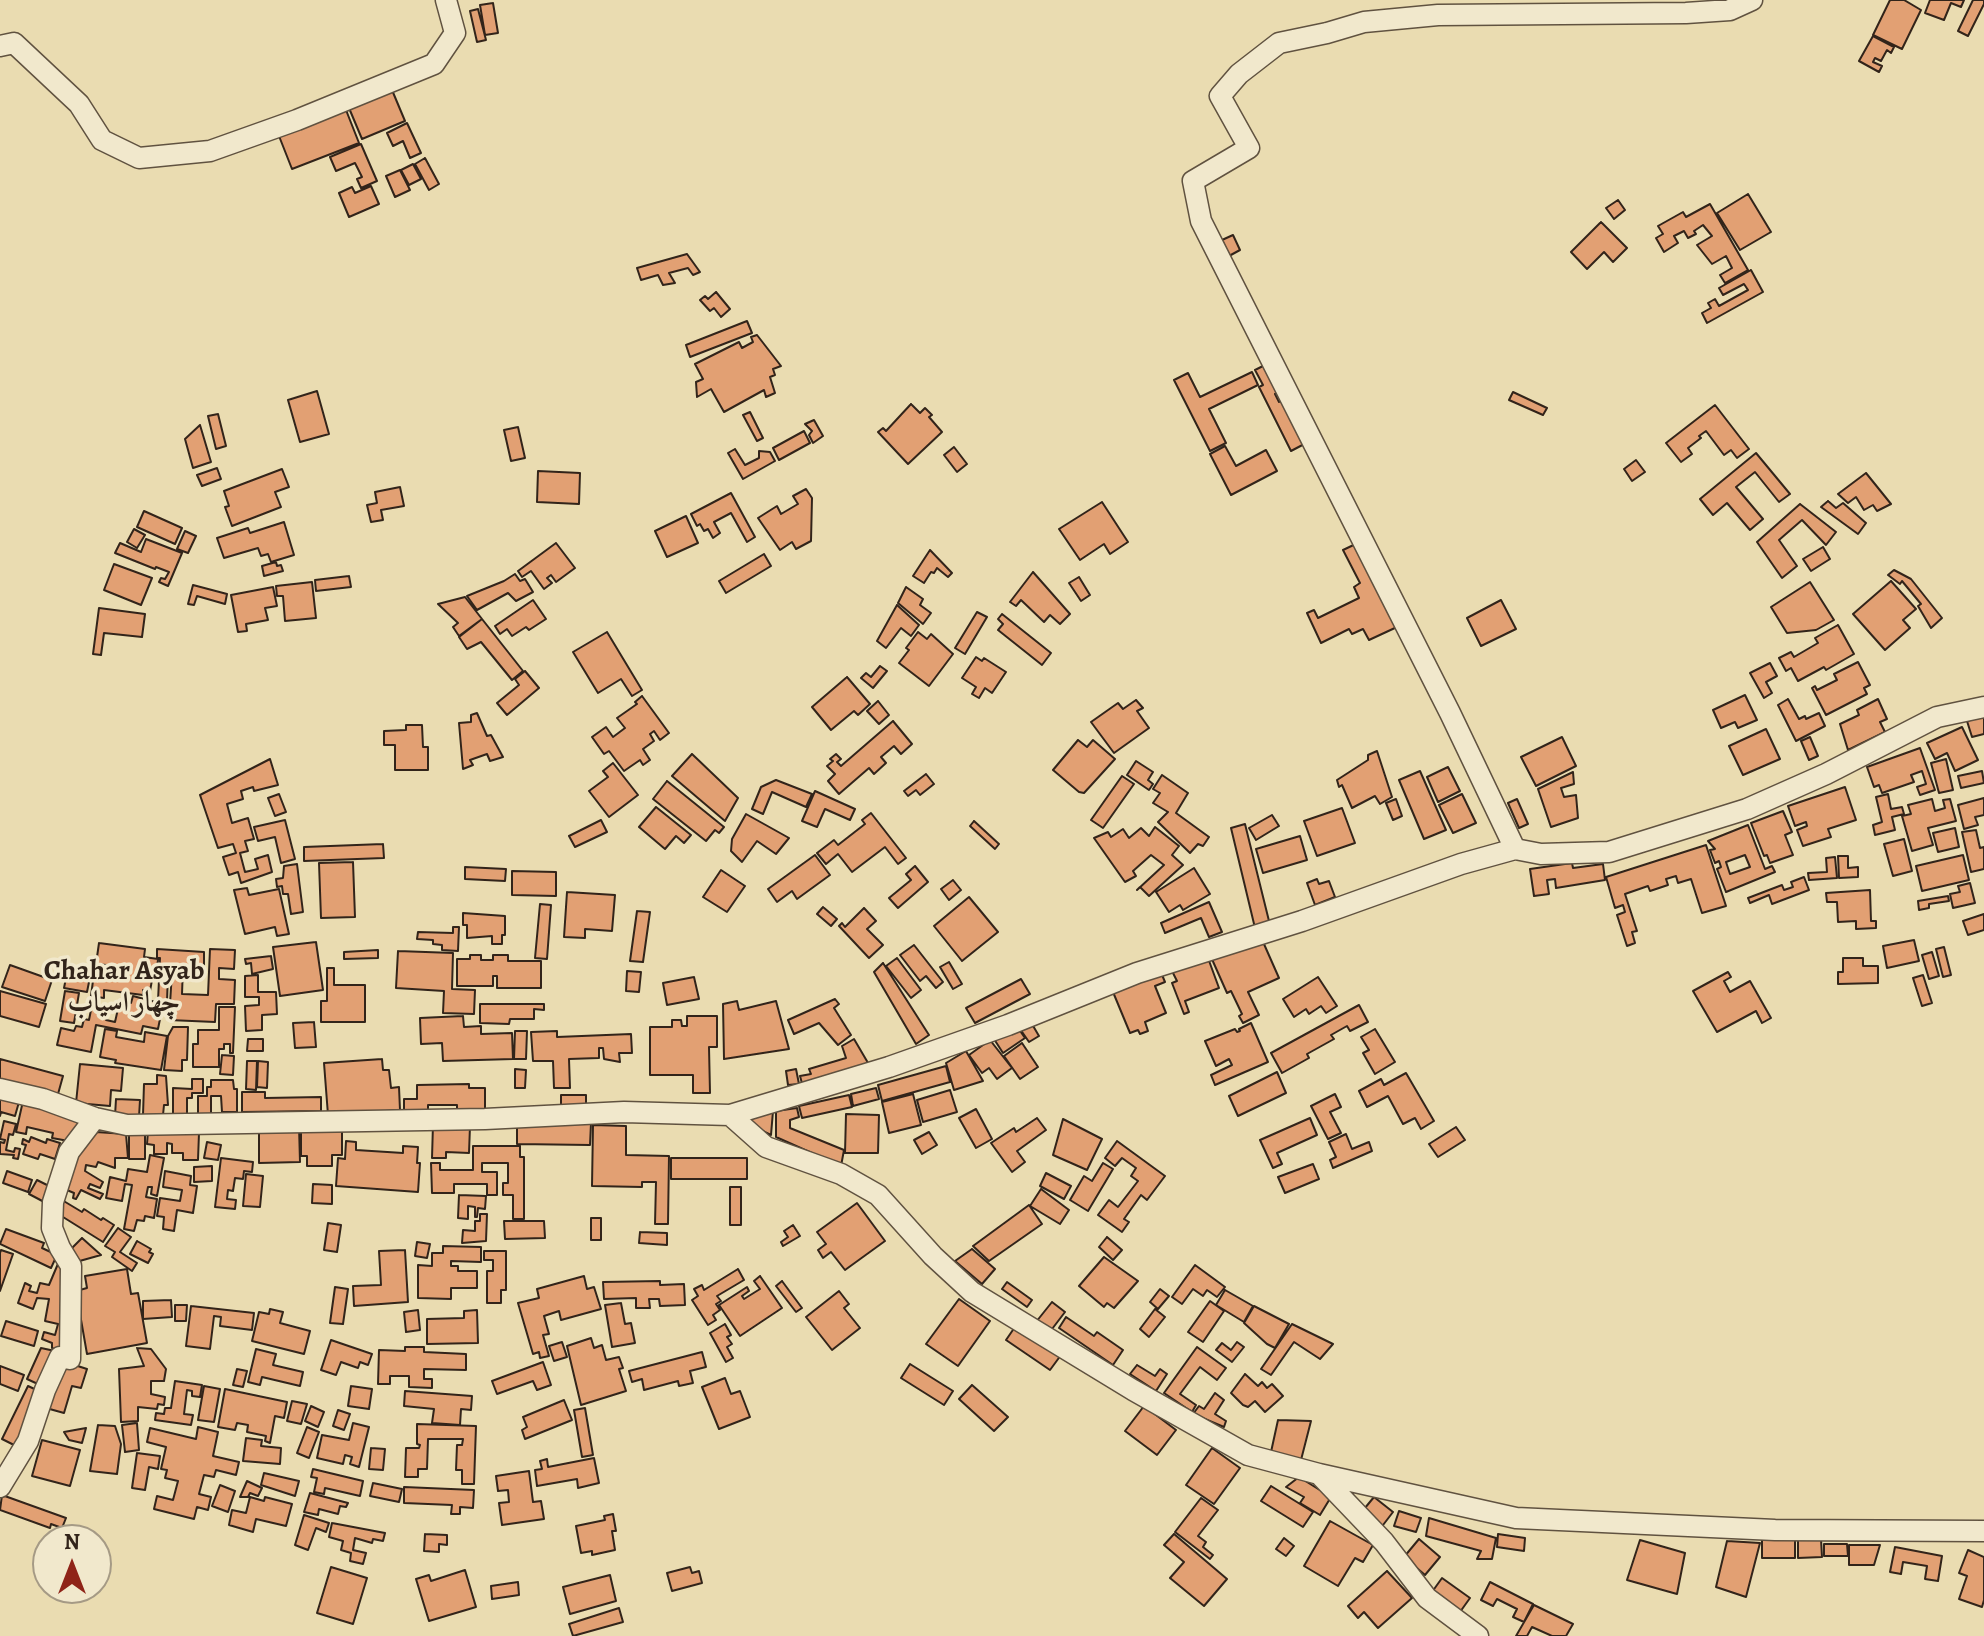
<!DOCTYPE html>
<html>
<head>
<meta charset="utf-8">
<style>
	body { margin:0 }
	#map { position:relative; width:1984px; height:1636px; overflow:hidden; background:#eadcb1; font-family:Alegreya,serif }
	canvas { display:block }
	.north { position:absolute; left:32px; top:1524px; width:80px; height:80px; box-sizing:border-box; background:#f1e8cc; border:2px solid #a59a85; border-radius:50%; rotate:0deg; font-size:22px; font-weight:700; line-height:32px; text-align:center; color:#32241a }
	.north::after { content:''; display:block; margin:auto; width:28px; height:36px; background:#8f2418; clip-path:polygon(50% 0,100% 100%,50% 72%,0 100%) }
</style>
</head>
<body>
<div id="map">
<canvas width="1984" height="1636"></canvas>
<div class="north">N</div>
</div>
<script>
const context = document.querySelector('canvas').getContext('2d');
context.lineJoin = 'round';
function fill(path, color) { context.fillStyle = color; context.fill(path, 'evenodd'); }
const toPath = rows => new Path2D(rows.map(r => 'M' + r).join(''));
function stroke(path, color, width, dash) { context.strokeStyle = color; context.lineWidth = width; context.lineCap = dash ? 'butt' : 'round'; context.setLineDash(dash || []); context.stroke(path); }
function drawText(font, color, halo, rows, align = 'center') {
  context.font = font + ' Alegreya,Amiri,serif'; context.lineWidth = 7; context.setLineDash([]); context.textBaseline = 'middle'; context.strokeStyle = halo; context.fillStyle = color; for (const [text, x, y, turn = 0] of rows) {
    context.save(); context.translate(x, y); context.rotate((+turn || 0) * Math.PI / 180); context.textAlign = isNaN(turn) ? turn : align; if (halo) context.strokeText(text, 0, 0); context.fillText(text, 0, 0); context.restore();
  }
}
const building = toPath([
	[1890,0,1904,0,1921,10,1902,49,1873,35,1890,0],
	[1930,0,1964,0,1961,7,1951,3,1944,20,1925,13,1930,0],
	[1973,0,1984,0,1984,4,1968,36,1958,31,1973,0],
	[493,3,498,33,485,35,480,5,493,3],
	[478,9,486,40,477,42,470,11,478,9],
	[1873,36,1894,47,1891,53,1887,50,1881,61,1875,58,1873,62,1882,66,1879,72,1859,61,1873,36],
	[392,90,405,121,362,139,349,108,392,90],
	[346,110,359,143,292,169,279,136,346,110],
	[407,123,421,153,410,158,403,141,393,146,387,133,407,123],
	[361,144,377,181,361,188,357,179,362,177,355,163,336,171,330,157,361,144],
	[425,158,439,184,429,190,415,164,425,158],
	[413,164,421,179,409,185,401,170,413,164],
	[400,170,410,190,395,197,386,176,400,170],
	[371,186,379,204,349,217,339,193,352,187,355,193,371,186],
	[1748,194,1771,232,1740,250,1717,213,1748,194],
	[1618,200,1625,210,1614,219,1606,208,1618,200],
	[1710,204,1748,270,1725,283,1720,275,1732,268,1726,256,1712,264,1697,245,1712,236,1703,225,1694,231,1696,234,1688,238,1684,231,1674,236,1678,243,1664,252,1656,238,1663,234,1658,226,1683,212,1686,217,1710,204],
	[1601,222,1627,248,1613,262,1604,252,1587,269,1571,252,1601,222],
	[1233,235,1240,250,1229,256,1222,240,1233,235],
	[687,254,700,272,693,275,688,268,669,273,675,283,663,285,658,275,641,280,637,268,687,254],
	[1751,270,1763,292,1707,323,1702,313,1711,308,1708,303,1715,299,1719,306,1748,290,1744,284,1723,295,1719,288,1751,270],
	[716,292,730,309,721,317,714,308,710,311,700,300,705,296,708,299,716,292],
	[747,321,752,333,690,357,686,345,747,321],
	[757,335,781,366,773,369,775,375,770,377,775,393,766,397,764,390,724,412,711,389,697,397,696,382,703,379,695,364,739,342,742,348,753,342,751,337,757,335],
	[1269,363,1283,390,1275,394,1279,402,1288,397,1310,441,1291,451,1259,387,1263,385,1255,370,1269,363],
	[1252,372,1258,385,1209,409,1226,443,1210,451,1174,380,1188,373,1200,397,1252,372],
	[317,391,329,434,300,442,288,400,317,391],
	[1513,392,1547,408,1543,415,1509,400,1513,392],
	[911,404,920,413,925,408,932,415,929,417,942,432,908,464,878,432,883,428,886,431,911,404],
	[1715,405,1749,449,1737,458,1731,450,1724,455,1706,431,1699,436,1701,438,1688,448,1692,454,1681,462,1666,443,1715,405],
	[750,412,763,438,757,441,743,415,750,412],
	[218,414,226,446,216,449,208,416,218,414],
	[814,420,823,436,813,443,809,435,812,431,805,424,814,420],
	[200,425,211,462,193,468,185,439,200,425],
	[518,427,525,458,511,461,504,430,518,427],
	[804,431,810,443,779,460,773,448,804,431],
	[1225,446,1236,466,1266,450,1277,471,1231,495,1210,454,1225,446],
	[954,447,967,464,957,472,944,455,954,447],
	[735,449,745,465,759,458,759,451,770,452,775,461,743,479,728,453,735,449],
	[1756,453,1790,494,1779,502,1755,472,1736,487,1763,519,1750,530,1727,503,1713,515,1700,499,1756,453],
	[1636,460,1645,472,1632,481,1624,469,1636,460],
	[217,468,221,479,202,486,197,475,217,468],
	[282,469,289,487,275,492,281,507,232,526,225,507,229,506,224,491,282,469],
	[538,471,580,473,579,504,537,502,538,471],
	[1866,473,1891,504,1877,511,1873,505,1864,510,1856,497,1848,503,1838,494,1866,473],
	[400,487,404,506,381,510,383,520,371,522,367,505,377,503,375,492,400,487],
	[806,489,812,498,811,541,796,549,792,542,780,550,758,518,777,506,781,514,798,504,793,496,806,489],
	[731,493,755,537,747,542,731,513,714,522,720,533,713,538,708,529,704,531,700,524,697,526,691,514,731,493],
	[1828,501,1836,508,1843,503,1866,523,1858,534,1821,507,1828,501],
	[1102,502,1128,542,1110,554,1104,544,1080,560,1059,529,1102,502],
	[1800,504,1836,532,1826,545,1802,520,1779,540,1797,566,1782,578,1757,542,1800,504],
	[144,511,182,528,175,544,137,527,144,511],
	[686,516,698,543,667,557,655,531,686,516],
	[284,522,294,555,271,562,268,554,261,556,258,548,224,558,217,538,248,528,250,533,284,522],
	[134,529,145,535,137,548,127,542,134,529],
	[185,531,196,536,188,553,177,549,185,531],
	[146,539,182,553,168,586,159,582,161,578,165,579,169,572,156,567,155,569,115,553,120,543,141,552,146,539],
	[1362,541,1397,627,1369,640,1363,629,1352,634,1349,629,1321,643,1307,613,1314,610,1318,618,1359,598,1354,587,1360,583,1343,550,1362,541],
	[556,543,575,568,556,582,551,575,547,578,552,583,544,589,531,571,522,577,518,571,556,543],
	[1823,547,1830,559,1811,571,1803,559,1823,547],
	[930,550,952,573,948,577,937,568,934,573,931,572,924,583,913,576,930,550],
	[764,554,771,566,726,593,719,581,764,554],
	[276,562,277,566,281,565,283,571,264,576,262,566,276,562],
	[114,564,152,578,141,605,104,590,114,564],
	[1894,570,1911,579,1942,618,1931,628,1918,606,1921,604,1902,581,1900,584,1888,575,1894,570],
	[1033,572,1070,614,1060,624,1050,615,1044,622,1021,600,1016,606,1010,602,1033,572],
	[515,574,520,581,525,579,533,592,516,601,508,593,477,610,467,596,504,581,515,574],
	[349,576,351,587,316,591,315,580,349,576],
	[1079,577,1090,595,1081,601,1069,583,1079,577],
	[1891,581,1916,609,1903,620,1910,628,1885,650,1853,614,1891,581],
	[312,582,316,618,285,621,283,596,277,596,276,586,312,582],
	[1810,582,1834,620,1816,630,1787,633,1771,607,1810,582],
	[193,585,227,594,225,604,197,596,194,605,188,604,193,585],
	[273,587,277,606,265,608,268,620,246,624,247,631,238,632,231,595,273,587],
	[906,587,923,599,920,605,931,613,923,624,898,603,906,587],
	[465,597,482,619,459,636,453,627,458,623,438,604,465,597],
	[533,600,546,619,529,630,526,627,512,636,507,629,500,634,495,626,533,600],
	[1501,600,1516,629,1481,646,1467,618,1501,600],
	[897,605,919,625,911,636,901,628,886,648,877,641,897,605],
	[99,608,145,614,142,637,104,633,101,655,93,654,99,608],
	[977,612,987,617,965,654,955,648,977,612],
	[1002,614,1051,653,1042,665,998,630,1003,624,998,619,1002,614],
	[482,619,523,671,512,680,481,642,467,649,459,637,482,619],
	[1838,625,1854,654,1826,670,1824,667,1798,681,1791,668,1786,671,1779,658,1791,652,1794,657,1818,643,1815,638,1838,625],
	[607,632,642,690,632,696,621,679,598,693,573,652,607,632],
	[918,632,927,639,931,634,953,654,929,686,899,663,909,650,906,648,918,632],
	[976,657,982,661,984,658,1006,672,992,693,985,688,979,698,972,694,976,687,962,678,976,657],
	[1858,662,1870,685,1864,688,1867,694,1826,715,1812,688,1815,686,1817,690,1837,680,1834,674,1858,662],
	[1770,663,1777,676,1766,682,1772,693,1764,698,1750,673,1770,663],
	[880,666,887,671,873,688,861,678,866,673,871,677,880,666],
	[525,671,539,688,507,715,497,703,519,685,515,679,525,671],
	[847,677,870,704,858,715,854,711,831,730,812,707,847,677],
	[1745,695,1757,720,1738,728,1735,722,1721,728,1713,710,1745,695],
	[642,696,669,733,660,740,654,731,650,734,654,741,643,749,650,760,643,765,640,760,624,771,609,751,604,754,592,737,606,727,613,737,625,728,617,718,637,704,635,702,642,696],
	[1788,699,1799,719,1805,716,1806,719,1819,713,1825,726,1796,741,1778,705,1788,699],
	[1878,699,1887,719,1880,722,1885,732,1848,750,1840,724,1859,715,1857,710,1878,699],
	[1136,700,1143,708,1137,711,1149,728,1114,753,1091,722,1118,703,1123,709,1136,700],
	[878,701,889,715,879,724,867,711,878,701],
	[477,713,487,736,491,735,503,757,490,761,487,754,470,760,473,765,463,769,459,723,471,722,471,715,477,713],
	[1984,716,1984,734,1972,737,1967,721,1984,716],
	[893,721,912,744,901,754,894,746,881,757,886,763,874,774,869,768,839,794,828,781,835,774,827,766,833,761,830,759,836,754,841,759,837,762,841,766,893,721],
	[406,725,422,725,423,747,428,747,428,770,395,770,395,745,384,745,384,731,406,730,406,725],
	[1962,727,1978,760,1955,771,1947,753,1935,759,1927,743,1962,727],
	[1766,729,1780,759,1743,775,1729,746,1766,729],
	[1562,737,1576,766,1536,786,1521,757,1562,737],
	[1810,737,1818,756,1809,760,1801,741,1810,737],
	[1078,740,1087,747,1093,740,1115,759,1084,793,1079,792,1053,770,1078,740],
	[1920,748,1935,790,1920,795,1917,787,1926,784,1922,771,1911,775,1914,782,1882,793,1879,785,1874,787,1867,767,1920,748],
	[1377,751,1392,797,1380,804,1375,796,1352,808,1342,785,1339,787,1337,780,1368,760,1368,755,1377,751],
	[692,754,738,798,725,821,672,776,692,754],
	[270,759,278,785,254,791,253,787,241,791,243,799,227,804,232,823,248,818,254,839,245,841,248,851,240,853,245,872,258,869,255,859,268,855,272,872,241,883,238,872,229,875,223,857,236,853,233,844,218,848,200,795,270,759],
	[1946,759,1953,790,1939,793,1931,763,1946,759],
	[1136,761,1153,772,1148,780,1153,784,1149,790,1127,775,1136,761],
	[613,763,638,795,609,817,589,791,608,777,603,771,613,763],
	[1448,767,1460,791,1438,802,1427,777,1448,767],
	[1420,771,1446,830,1424,839,1399,780,1420,771],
	[1982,771,1984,783,1961,788,1958,776,1982,771],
	[1573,772,1574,784,1561,788,1564,797,1576,795,1578,818,1551,827,1538,789,1573,772],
	[926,774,934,784,920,795,916,790,908,796,904,791,926,774],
	[1162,775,1188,793,1176,813,1209,837,1203,846,1198,844,1190,853,1158,822,1168,812,1153,803,1160,793,1153,789,1162,775],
	[1122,776,1134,784,1103,828,1091,820,1122,776],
	[776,780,812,794,806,807,772,792,763,814,752,809,761,787,776,780],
	[667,781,724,827,719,833,715,830,706,841,653,799,667,781],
	[1845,787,1856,820,1828,829,1831,837,1803,846,1797,830,1807,826,1806,822,1795,826,1788,806,1845,787],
	[815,791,855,809,850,820,825,809,817,827,802,821,815,791],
	[279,794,286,812,275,816,268,798,279,794],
	[1462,794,1476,823,1453,833,1439,805,1462,794],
	[1888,794,1891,809,1902,807,1904,814,1892,817,1895,830,1875,835,1873,825,1882,822,1876,797,1888,794],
	[1984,798,1984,815,1975,817,1978,825,1964,829,1958,805,1984,798],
	[1396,799,1402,816,1393,820,1386,803,1396,799],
	[1517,799,1528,824,1519,828,1508,803,1517,799],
	[1932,799,1935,811,1945,808,1943,800,1950,799,1956,821,1928,828,1933,845,1912,851,1902,816,1911,814,1908,805,1932,799],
	[656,807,691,835,684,843,676,836,665,849,639,827,656,807],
	[1342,808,1355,843,1317,856,1304,821,1342,808],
	[1783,811,1792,832,1785,835,1793,855,1770,863,1767,855,1764,856,1751,823,1783,811],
	[871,813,906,858,898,864,885,847,852,872,838,854,826,864,817,853,834,840,838,845,865,824,862,820,871,813],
	[746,814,789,838,776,854,757,841,742,862,731,851,732,839,746,814],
	[1272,815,1279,826,1256,840,1249,828,1272,815],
	[285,820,295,859,281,863,275,837,258,841,254,827,285,820],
	[601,820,607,832,575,847,569,836,601,820],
	[974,821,999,844,995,849,970,826,974,821],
	[1245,824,1270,925,1255,928,1231,828,1245,824],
	[1748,825,1765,869,1772,866,1775,872,1726,892,1717,869,1721,867,1719,861,1715,863,1710,850,1715,849,1708,841,1748,825],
	[1745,855,1750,867,1730,874,1726,862,1745,855],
	[1155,827,1179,846,1172,855,1183,865,1149,896,1140,887,1137,890,1164,865,1151,855,1133,871,1136,876,1125,882,1094,838,1108,832,1111,837,1123,829,1129,838,1141,828,1149,836,1155,827],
	[1955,828,1959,847,1938,852,1933,833,1955,828],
	[1976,830,1980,848,1984,847,1984,869,1971,872,1962,832,1976,830],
	[1300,836,1307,860,1263,873,1256,849,1300,836],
	[1904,839,1912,871,1893,876,1884,844,1904,839],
	[383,844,384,858,304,861,304,847,383,844],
	[1706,845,1726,906,1702,913,1691,879,1678,883,1676,876,1666,879,1668,885,1650,891,1648,886,1625,894,1637,931,1632,932,1635,943,1627,946,1617,915,1625,912,1623,905,1615,908,1606,877,1706,845],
	[815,855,830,875,797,899,792,891,777,902,768,889,815,855],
	[1963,855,1969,880,1922,891,1916,866,1963,855],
	[1838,856,1848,856,1848,868,1858,867,1858,877,1839,878,1838,856],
	[1835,857,1837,878,1809,880,1808,873,1827,872,1826,858,1835,857],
	[353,862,355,917,321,918,319,863,353,862],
	[1572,863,1573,868,1603,864,1605,880,1556,888,1555,879,1547,880,1549,894,1534,896,1530,869,1572,863],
	[297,864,303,912,291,914,288,894,283,894,282,886,277,887,276,879,283,878,284,866,297,864],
	[915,866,928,882,898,908,889,898,911,880,906,874,915,866],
	[465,867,506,869,505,881,465,879,465,867],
	[1194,868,1210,894,1183,910,1180,905,1169,912,1156,892,1194,868],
	[721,870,745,886,727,912,703,897,721,870],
	[512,871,556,872,556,896,512,895,512,871],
	[1804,877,1809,890,1772,904,1769,895,1750,903,1748,898,1782,885,1784,890,1793,887,1791,882,1804,877],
	[1317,879,1319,884,1329,881,1335,897,1315,905,1307,883,1317,879],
	[953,880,961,890,949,900,941,889,953,880],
	[1970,883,1975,903,1953,908,1950,894,1960,892,1958,886,1970,883],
	[247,888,249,895,279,889,289,934,277,936,275,927,245,934,234,890,247,888],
	[1870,890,1871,921,1876,921,1876,928,1856,929,1856,921,1838,922,1837,902,1827,902,1826,893,1870,890],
	[567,892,615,895,612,931,585,929,585,938,564,937,567,892],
	[1948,896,1949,901,1929,904,1929,908,1919,910,1918,901,1948,896],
	[969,897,998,932,962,961,934,926,969,897],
	[1209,902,1222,932,1209,937,1201,918,1165,933,1161,923,1209,902],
	[540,904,551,905,547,959,535,958,540,904],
	[823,907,837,919,831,926,817,914,823,907],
	[864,908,876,921,867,929,883,945,869,958,839,926,842,923,845,927,864,908],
	[637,911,650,912,643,962,630,961,637,911],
	[463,913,505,916,505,935,502,935,502,944,492,944,492,936,467,938,467,925,463,925,463,913],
	[1984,914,1984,930,1968,935,1963,921,1984,914],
	[453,927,459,927,458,951,442,950,442,945,433,944,433,940,417,939,418,932,453,933,453,927],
	[1260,935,1279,978,1248,992,1259,1015,1243,1023,1239,1016,1242,1014,1231,991,1227,993,1211,957,1260,935],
	[1914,940,1919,961,1887,968,1883,946,1914,940],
	[316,942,323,990,280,996,273,947,316,942],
	[99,943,145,949,144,957,158,959,157,969,154,969,150,991,143,990,143,995,104,990,104,998,91,996,94,973,115,976,116,966,96,964,99,943],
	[914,945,943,982,936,988,926,976,920,981,900,955,914,945],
	[1944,947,1951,975,1943,977,1936,949,1944,947],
	[157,949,204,952,204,967,183,966,182,994,208,995,210,949,235,950,234,969,219,968,219,979,235,980,234,1004,216,1004,215,1022,169,1020,172,972,168,972,167,1002,158,1001,160,958,157,958,157,949],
	[378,950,378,958,344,959,344,952,378,950],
	[398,951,453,953,452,989,475,990,474,1014,443,1013,444,991,396,988,398,951],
	[1932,952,1939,976,1929,979,1922,955,1932,952],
	[470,955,481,955,481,960,493,960,493,955,508,955,508,961,541,961,541,988,497,988,497,976,493,976,493,986,457,986,457,959,470,959,470,955],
	[271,956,273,969,252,974,251,963,246,964,245,959,271,956],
	[897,958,921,990,911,998,886,966,897,958],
	[1208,958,1219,988,1185,1001,1189,1012,1184,1014,1172,983,1177,981,1172,971,1208,958],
	[1843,958,1863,958,1863,966,1878,966,1878,983,1838,984,1838,972,1843,972,1843,958],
	[949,962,962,984,953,989,940,967,949,962],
	[883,963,929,1035,916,1044,874,972,883,963],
	[10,965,52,980,45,1001,2,987,10,965],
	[327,968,334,968,334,985,365,985,365,1022,321,1022,321,1001,327,1001,327,968],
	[1160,970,1165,982,1155,986,1166,1013,1145,1022,1148,1031,1140,1034,1138,1030,1130,1033,1113,992,1160,970],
	[627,971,641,972,639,992,626,991,627,971],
	[1728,972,1731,977,1724,981,1730,992,1750,981,1771,1018,1762,1023,1756,1011,1717,1032,1693,991,1728,972],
	[67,973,90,977,87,992,64,988,67,973],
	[258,975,258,992,276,992,277,1014,262,1015,262,1030,246,1031,245,1006,259,1005,259,997,245,997,245,976,258,975],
	[1923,975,1932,1003,1922,1006,1913,978,1923,975],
	[694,977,699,999,667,1005,663,983,694,977],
	[1318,977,1337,1006,1326,1013,1321,1006,1309,1014,1306,1009,1294,1017,1283,999,1318,977],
	[1021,979,1030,994,975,1023,966,1008,1021,979],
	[0,991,46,1004,39,1027,0,1016,0,991],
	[65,991,79,993,74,1023,60,1021,65,991],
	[133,996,163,1004,158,1029,143,1026,141,1034,96,1025,91,1052,57,1045,61,1028,74,1031,76,1026,82,1027,84,1019,89,1020,92,1005,108,1008,106,1020,115,1022,120,1000,131,1003,133,996],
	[835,999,839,1004,834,1008,851,1035,838,1045,819,1023,794,1034,788,1020,835,999],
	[737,1001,739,1010,776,1001,789,1049,724,1059,723,1004,737,1001],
	[480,1004,544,1004,544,1010,534,1009,534,1019,510,1019,509,1024,480,1023,480,1004],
	[1359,1005,1368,1022,1350,1031,1347,1026,1331,1035,1334,1039,1307,1054,1309,1058,1282,1073,1271,1053,1359,1005],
	[219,1007,235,1007,233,1053,230,1053,230,1044,224,1044,224,1049,219,1049,219,1067,193,1067,193,1044,198,1044,198,1030,219,1030,219,1007],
	[463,1016,464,1027,481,1026,481,1034,512,1033,513,1059,443,1061,442,1043,421,1044,420,1018,463,1016],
	[687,1016,717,1016,717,1047,709,1047,710,1093,693,1093,693,1075,650,1075,650,1027,672,1027,672,1020,681,1020,682,1026,687,1026,687,1016],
	[1029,1019,1039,1036,1029,1042,1018,1026,1029,1019],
	[314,1022,316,1047,295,1048,293,1023,314,1022],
	[1251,1023,1268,1062,1215,1085,1211,1075,1232,1065,1229,1059,1216,1066,1205,1041,1235,1029,1237,1032,1240,1031,1239,1029,1251,1023],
	[1016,1025,1025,1038,1003,1053,994,1039,1016,1025],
	[173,1027,188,1027,187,1060,182,1060,182,1071,164,1070,168,1036,173,1027],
	[105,1029,117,1031,116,1037,144,1042,145,1032,167,1036,161,1070,115,1063,116,1060,100,1057,105,1029],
	[1375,1029,1395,1062,1375,1074,1363,1053,1369,1050,1361,1037,1375,1029],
	[515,1031,527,1031,526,1059,514,1059,515,1031],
	[557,1031,557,1037,631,1034,632,1053,619,1053,620,1062,604,1059,603,1048,599,1048,599,1058,569,1059,570,1088,554,1088,553,1061,533,1061,531,1032,557,1031],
	[248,1039,263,1039,263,1051,247,1051,248,1039],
	[854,1039,871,1068,803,1087,800,1076,811,1074,809,1069,846,1058,842,1046,854,1039],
	[990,1040,1012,1068,997,1079,989,1068,982,1073,969,1055,990,1040],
	[1022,1043,1038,1067,1020,1079,1004,1056,1022,1043],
	[966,1051,983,1081,954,1090,946,1063,966,1051],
	[222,1055,234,1056,233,1075,220,1074,222,1055],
	[0,1059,63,1076,58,1094,0,1079,0,1059],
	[382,1059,383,1070,389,1070,391,1088,399,1087,400,1110,328,1115,324,1063,382,1059],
	[247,1061,257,1061,256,1090,246,1089,247,1061],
	[258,1061,268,1062,267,1088,257,1087,258,1061],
	[80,1064,123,1068,121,1091,111,1090,110,1106,76,1103,80,1064],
	[946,1066,950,1082,882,1101,878,1085,946,1066],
	[515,1069,526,1070,525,1088,515,1088,515,1069],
	[796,1069,799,1084,788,1085,786,1071,796,1069],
	[1277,1072,1286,1093,1238,1116,1229,1096,1277,1072],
	[1406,1073,1434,1121,1421,1129,1415,1118,1403,1124,1388,1096,1367,1107,1359,1091,1381,1079,1384,1085,1406,1073],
	[157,1075,166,1076,168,1105,164,1105,163,1115,143,1115,144,1084,157,1084,157,1075],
	[192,1079,203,1079,203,1093,192,1093,192,1098,187,1098,187,1115,173,1115,173,1088,192,1089,192,1079],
	[211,1080,233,1080,234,1089,237,1089,237,1112,222,1112,221,1096,211,1096,211,1114,198,1114,198,1096,207,1096,207,1087,211,1087,211,1080],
	[469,1084,469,1088,485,1088,485,1114,457,1110,457,1105,428,1105,428,1113,404,1113,404,1099,417,1099,417,1085,469,1084],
	[876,1088,879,1099,853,1106,851,1094,876,1088],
	[950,1090,957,1112,923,1122,917,1100,950,1090],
	[242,1092,265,1092,265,1098,321,1097,321,1111,242,1112,242,1092],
	[913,1094,921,1125,889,1133,882,1102,913,1094],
	[1335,1094,1341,1107,1330,1112,1341,1133,1328,1139,1311,1106,1335,1094],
	[561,1095,586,1095,586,1112,561,1112,561,1095],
	[849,1095,852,1107,802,1118,799,1106,849,1095],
	[0,1097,19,1102,15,1116,1,1112,0,1116,0,1097],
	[116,1099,140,1100,139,1117,115,1116,116,1099],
	[23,1101,79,1121,74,1142,52,1138,53,1133,27,1127,26,1134,16,1132,23,1101],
	[797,1108,799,1117,790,1120,790,1128,844,1150,841,1166,776,1137,776,1111,797,1108],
	[976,1109,992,1139,976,1148,959,1118,976,1109],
	[773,1111,771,1135,750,1125,749,1118,773,1111],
	[846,1114,879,1115,878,1153,845,1153,846,1114],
	[1037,1118,1046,1130,1017,1151,1025,1162,1012,1172,991,1143,1014,1128,1016,1132,1037,1118],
	[1310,1118,1317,1135,1277,1153,1282,1164,1273,1168,1260,1140,1310,1118],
	[1063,1119,1102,1139,1087,1170,1053,1155,1063,1119],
	[4,1121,16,1124,13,1135,9,1134,6,1150,14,1152,15,1148,20,1149,18,1159,13,1158,14,1155,0,1154,0,1142,4,1143,5,1140,0,1139,4,1121],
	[517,1122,591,1123,590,1145,517,1144,517,1122],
	[433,1124,470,1126,469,1153,446,1152,446,1158,432,1158,433,1124],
	[301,1125,342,1125,342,1155,332,1155,332,1166,307,1166,307,1156,301,1156,301,1125],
	[593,1125,626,1126,626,1155,669,1156,668,1224,655,1224,656,1182,642,1182,642,1187,592,1186,593,1125],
	[299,1126,300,1162,259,1163,259,1127,299,1126],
	[1456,1127,1465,1140,1438,1157,1429,1144,1456,1127],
	[148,1131,199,1133,198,1160,183,1160,183,1153,172,1153,172,1144,167,1143,167,1154,154,1154,154,1145,147,1144,148,1131],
	[96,1132,126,1134,128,1158,115,1158,115,1168,98,1162,96,1167,86,1165,85,1171,103,1182,100,1188,90,1184,88,1188,103,1194,100,1199,81,1190,76,1199,73,1198,74,1193,62,1188,71,1156,96,1132],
	[129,1132,145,1132,145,1159,129,1159,129,1132],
	[929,1132,937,1145,922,1154,914,1140,929,1132],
	[1346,1134,1352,1149,1369,1142,1372,1151,1333,1168,1330,1160,1336,1157,1329,1142,1346,1134],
	[31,1137,46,1143,47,1139,60,1143,55,1159,40,1154,38,1159,23,1154,26,1145,22,1144,23,1139,29,1142,31,1137],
	[346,1141,356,1142,356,1150,403,1153,403,1146,418,1147,417,1163,420,1163,418,1192,336,1186,338,1158,345,1159,346,1141],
	[1117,1141,1165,1176,1147,1200,1141,1195,1124,1219,1129,1222,1122,1232,1098,1215,1109,1200,1118,1207,1138,1181,1131,1176,1136,1168,1122,1158,1115,1166,1105,1158,1117,1141],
	[207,1142,221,1145,218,1160,204,1158,207,1142],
	[473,1146,520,1146,520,1157,524,1157,524,1219,513,1219,513,1195,503,1195,503,1183,508,1183,508,1163,482,1163,482,1172,497,1172,497,1195,487,1195,487,1184,454,1184,454,1193,432,1193,431,1163,440,1163,440,1170,473,1170,473,1146],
	[150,1155,164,1158,157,1196,151,1194,152,1187,148,1187,146,1197,157,1199,154,1218,145,1216,144,1221,137,1220,134,1231,124,1229,132,1185,125,1184,122,1201,106,1198,110,1177,126,1181,128,1169,147,1172,150,1155],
	[221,1158,253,1162,252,1172,244,1171,243,1179,235,1178,233,1191,228,1190,227,1199,236,1200,235,1209,215,1207,221,1158],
	[671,1158,747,1158,747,1179,671,1179,671,1158],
	[1103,1163,1113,1169,1088,1211,1070,1200,1084,1176,1092,1181,1103,1163],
	[1313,1164,1319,1179,1285,1193,1278,1177,1313,1164],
	[212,1166,212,1181,194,1182,194,1167,212,1166],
	[7,1171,32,1180,28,1192,3,1183,7,1171],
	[165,1171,191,1176,190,1185,197,1186,193,1213,177,1210,174,1231,163,1229,164,1217,157,1216,160,1198,180,1201,182,1190,163,1187,165,1171],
	[1046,1173,1071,1186,1064,1199,1040,1186,1046,1173],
	[246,1174,263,1176,260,1207,243,1206,246,1174],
	[37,1180,55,1189,48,1204,29,1194,37,1180],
	[313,1184,332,1185,332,1204,312,1203,313,1184],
	[730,1187,741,1187,741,1225,730,1225,730,1187],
	[1041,1189,1069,1210,1060,1224,1030,1206,1041,1189],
	[459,1195,486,1196,485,1209,478,1208,477,1217,475,1217,475,1207,468,1206,468,1219,458,1218,459,1195],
	[62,1200,82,1212,84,1209,101,1220,103,1218,114,1225,103,1242,55,1212,62,1200],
	[857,1203,885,1241,845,1270,831,1252,823,1258,818,1250,826,1244,817,1232,857,1203],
	[1029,1205,1042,1224,989,1261,973,1246,1029,1205],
	[480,1214,487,1214,486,1241,462,1243,463,1230,475,1231,475,1221,480,1221,480,1214],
	[591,1218,601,1218,601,1240,591,1240,591,1218],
	[504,1221,544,1221,545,1238,505,1239,504,1221],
	[328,1223,341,1225,337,1252,324,1250,328,1223],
	[793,1225,800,1236,783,1246,781,1242,788,1237,784,1231,793,1225],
	[118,1228,131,1237,120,1252,137,1263,132,1271,112,1257,115,1252,105,1246,118,1228],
	[6,1229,44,1243,42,1248,57,1255,51,1268,0,1244,6,1229],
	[640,1232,667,1233,667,1245,639,1243,640,1232],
	[1107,1237,1122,1250,1113,1260,1099,1247,1107,1237],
	[82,1238,101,1255,76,1262,67,1253,82,1238],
	[137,1241,151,1249,149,1252,153,1254,148,1263,130,1254,137,1241],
	[417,1242,430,1244,427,1258,415,1256,417,1242],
	[443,1246,481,1247,481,1262,451,1261,451,1266,458,1266,458,1271,477,1271,477,1288,451,1288,451,1299,418,1298,418,1265,432,1266,432,1253,443,1253,443,1246],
	[972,1249,995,1269,982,1284,955,1261,972,1249],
	[1,1250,13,1254,0,1291,0,1253,1,1250],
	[405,1250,408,1302,354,1306,353,1286,381,1285,379,1251,405,1250],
	[484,1251,506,1251,506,1290,501,1290,501,1303,487,1303,487,1271,493,1271,493,1260,484,1260,484,1251],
	[1104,1257,1138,1281,1114,1308,1107,1303,1104,1307,1079,1286,1104,1257],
	[60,1259,67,1263,62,1352,52,1348,52,1343,42,1339,44,1332,55,1335,58,1324,45,1321,49,1299,37,1298,33,1309,18,1303,25,1283,31,1286,29,1291,37,1293,40,1283,49,1285,60,1259],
	[1195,1265,1225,1287,1217,1297,1207,1290,1203,1296,1193,1289,1182,1304,1172,1297,1195,1265],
	[127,1269,131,1294,138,1293,147,1343,87,1354,76,1291,87,1288,85,1276,127,1269],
	[738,1269,744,1280,717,1296,721,1301,716,1304,720,1310,713,1315,716,1320,708,1325,692,1300,698,1296,694,1289,702,1285,704,1290,738,1269],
	[584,1276,587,1289,594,1287,601,1309,561,1320,559,1311,544,1316,549,1334,543,1335,549,1356,540,1358,539,1352,533,1354,518,1303,539,1298,537,1289,584,1276],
	[760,1276,782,1308,740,1336,719,1305,747,1287,749,1291,742,1296,744,1299,760,1289,754,1281,760,1276],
	[660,1281,660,1285,684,1284,685,1305,660,1306,659,1299,649,1299,650,1308,636,1308,636,1298,604,1299,603,1282,660,1281],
	[782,1281,802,1308,796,1312,776,1286,782,1281],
	[1007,1282,1032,1300,1027,1307,1002,1289,1007,1282],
	[335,1287,348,1289,343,1324,330,1323,335,1287],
	[1160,1289,1169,1296,1158,1309,1150,1302,1160,1289],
	[1225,1290,1253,1306,1244,1322,1216,1305,1225,1290],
	[839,1291,849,1304,844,1308,860,1328,832,1350,806,1317,839,1291],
	[959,1299,990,1321,958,1366,926,1344,959,1299],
	[171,1300,172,1317,143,1319,143,1301,171,1300],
	[1210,1301,1224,1311,1203,1342,1188,1332,1210,1301],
	[1052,1302,1065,1312,1049,1333,1036,1322,1052,1302],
	[621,1303,625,1324,631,1323,635,1343,612,1347,605,1305,621,1303],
	[175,1305,187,1305,186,1321,175,1321,175,1305],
	[191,1306,254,1313,252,1330,220,1326,221,1317,214,1316,210,1349,186,1346,191,1306],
	[1254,1306,1289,1324,1275,1348,1267,1344,1244,1323,1254,1306],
	[270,1309,283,1312,280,1323,310,1331,304,1354,252,1341,259,1312,269,1314,270,1309],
	[1155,1309,1165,1317,1149,1337,1140,1329,1155,1309],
	[418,1310,420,1330,406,1332,404,1312,418,1310],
	[477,1310,478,1343,427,1344,427,1319,464,1318,464,1311,477,1310],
	[1066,1317,1094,1336,1097,1332,1123,1350,1113,1365,1059,1328,1066,1317],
	[6,1321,38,1331,34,1346,1,1336,6,1321],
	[725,1324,731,1335,727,1337,732,1344,727,1347,733,1358,726,1362,710,1333,725,1324],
	[1017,1324,1061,1355,1050,1370,1006,1340,1017,1324],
	[1292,1324,1333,1344,1320,1359,1294,1342,1271,1375,1261,1369,1292,1324],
	[591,1338,594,1348,602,1345,606,1360,619,1357,623,1368,619,1369,626,1391,581,1405,567,1346,591,1338],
	[331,1340,372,1354,368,1365,360,1362,358,1368,341,1362,336,1375,321,1370,331,1340],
	[562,1342,567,1357,554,1361,549,1346,562,1342],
	[1237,1342,1244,1347,1232,1362,1216,1350,1222,1343,1231,1350,1237,1342],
	[405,1347,424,1347,424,1352,466,1354,466,1370,424,1369,424,1379,432,1379,432,1388,409,1387,409,1376,390,1376,390,1384,378,1384,379,1350,405,1351,405,1347],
	[1197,1347,1226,1368,1217,1380,1200,1367,1180,1394,1196,1405,1192,1412,1164,1393,1197,1347],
	[41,1348,55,1351,40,1385,27,1379,41,1348],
	[137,1348,151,1349,166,1369,164,1381,151,1381,151,1394,165,1397,164,1405,158,1404,157,1409,138,1407,138,1421,121,1422,119,1369,144,1366,137,1348],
	[256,1349,276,1354,273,1365,303,1372,300,1386,262,1377,260,1385,248,1382,256,1349],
	[702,1352,706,1367,690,1371,693,1383,679,1386,678,1381,644,1390,642,1379,632,1382,629,1371,702,1352],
	[59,1360,87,1369,81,1388,72,1386,64,1413,46,1408,59,1360],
	[543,1362,551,1385,537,1390,533,1381,497,1394,492,1381,543,1362],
	[910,1364,953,1391,944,1405,901,1378,910,1364],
	[1137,1365,1155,1376,1160,1369,1167,1374,1156,1391,1130,1374,1137,1365],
	[0,1366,24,1375,18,1391,0,1384,0,1366],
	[237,1369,247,1371,243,1387,233,1385,237,1369],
	[1245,1374,1258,1386,1262,1382,1267,1388,1272,1384,1283,1396,1265,1412,1255,1401,1248,1407,1243,1405,1231,1393,1245,1374],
	[725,1378,731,1394,740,1391,750,1417,719,1429,702,1387,725,1378],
	[175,1381,202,1385,200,1397,192,1396,192,1391,187,1390,184,1414,193,1415,191,1425,155,1420,156,1413,164,1414,165,1408,171,1408,175,1381],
	[972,1385,1008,1417,994,1431,959,1399,972,1385],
	[28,1386,41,1392,16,1446,2,1439,28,1386],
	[204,1386,220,1389,214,1422,198,1420,204,1386],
	[351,1386,372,1389,369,1409,348,1406,351,1386],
	[225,1389,287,1402,284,1418,275,1416,270,1443,265,1441,266,1436,247,1432,248,1425,237,1423,235,1430,218,1427,225,1389],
	[405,1391,472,1396,471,1410,461,1409,460,1425,432,1423,434,1409,404,1406,405,1391],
	[1215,1393,1224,1400,1215,1414,1226,1421,1224,1427,1193,1414,1199,1406,1204,1409,1215,1393],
	[564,1400,572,1420,525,1439,522,1430,527,1427,523,1417,564,1400],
	[292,1401,307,1404,301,1424,287,1421,292,1401],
	[311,1406,324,1412,318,1427,305,1421,311,1406],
	[1144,1406,1176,1430,1157,1455,1125,1431,1144,1406],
	[585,1408,593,1455,582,1457,574,1410,585,1408],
	[338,1410,350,1414,344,1430,333,1426,338,1410],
	[1278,1420,1311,1421,1301,1460,1271,1452,1278,1420],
	[137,1423,139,1450,125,1452,122,1425,137,1423],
	[353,1423,369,1427,359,1467,350,1464,352,1457,345,1455,343,1464,317,1458,322,1435,349,1440,353,1423],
	[417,1424,476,1426,474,1484,462,1484,462,1470,456,1470,457,1445,462,1445,463,1439,428,1439,427,1469,418,1469,418,1477,405,1477,406,1448,419,1448,420,1445,417,1444,417,1424],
	[98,1425,115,1426,121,1444,117,1474,90,1471,98,1425],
	[198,1427,218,1432,213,1456,239,1462,236,1475,216,1470,214,1477,204,1475,199,1494,211,1497,208,1510,197,1507,194,1519,154,1509,157,1496,173,1500,178,1481,165,1478,167,1470,161,1469,166,1447,147,1442,150,1428,196,1439,198,1427],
	[307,1427,319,1432,309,1458,297,1453,307,1427],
	[86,1428,82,1443,69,1440,64,1432,86,1428],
	[246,1438,262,1440,261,1446,281,1448,280,1464,243,1461,246,1438],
	[42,1440,80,1450,70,1486,32,1476,42,1440],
	[371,1448,385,1449,383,1470,369,1469,371,1448],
	[1212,1448,1240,1468,1214,1504,1186,1485,1212,1448],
	[137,1453,160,1456,158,1469,149,1467,145,1490,132,1488,137,1453],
	[594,1458,599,1483,578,1488,577,1479,537,1486,535,1470,542,1469,540,1461,547,1459,548,1467,594,1458],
	[313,1469,363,1481,360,1496,325,1488,324,1494,314,1492,317,1478,311,1477,313,1469],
	[529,1471,533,1502,541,1501,544,1519,502,1525,499,1503,509,1502,508,1490,498,1491,496,1476,529,1471],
	[264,1473,299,1481,295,1496,261,1485,264,1473],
	[1299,1477,1331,1497,1320,1515,1300,1503,1304,1497,1286,1487,1299,1477],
	[247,1481,262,1488,258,1496,250,1493,248,1497,240,1497,247,1481],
	[373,1483,402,1489,399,1502,370,1496,373,1483],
	[220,1485,235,1491,228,1512,212,1506,220,1485],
	[1271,1486,1313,1512,1303,1527,1261,1501,1271,1486],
	[404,1487,474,1490,473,1508,460,1507,460,1514,451,1514,452,1505,404,1503,404,1487],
	[310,1493,348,1503,346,1507,340,1506,338,1514,319,1509,318,1515,304,1512,310,1493],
	[2,1495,66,1518,62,1528,51,1524,50,1528,0,1510,2,1495],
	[250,1497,264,1501,265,1497,292,1504,286,1526,256,1519,253,1532,229,1525,232,1510,246,1513,250,1497],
	[1374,1497,1393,1512,1380,1529,1360,1514,1374,1497],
	[1201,1498,1218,1510,1198,1536,1206,1542,1203,1547,1213,1555,1210,1559,1175,1532,1201,1498],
	[1399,1511,1421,1518,1416,1532,1394,1526,1399,1511],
	[613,1514,616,1531,612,1531,615,1550,592,1555,592,1551,581,1553,576,1526,605,1520,604,1516,613,1514],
	[304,1515,329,1523,326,1532,316,1528,308,1550,295,1545,304,1515],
	[1429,1518,1496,1538,1492,1559,1477,1559,1481,1551,1426,1536,1429,1518],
	[1330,1521,1373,1545,1363,1562,1355,1558,1338,1586,1304,1566,1330,1521],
	[332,1523,385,1533,383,1541,373,1539,372,1543,355,1538,353,1550,366,1553,363,1564,350,1561,351,1553,341,1550,343,1541,329,1537,332,1523],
	[425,1534,447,1535,447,1545,439,1544,439,1552,424,1551,425,1534],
	[1174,1534,1227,1579,1204,1606,1170,1578,1184,1562,1164,1545,1174,1534],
	[1498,1534,1525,1538,1524,1551,1497,1547,1498,1534],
	[1284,1538,1294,1546,1286,1556,1276,1549,1284,1538],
	[1419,1539,1440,1557,1425,1575,1404,1557,1419,1539],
	[1762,1539,1795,1539,1795,1558,1762,1558,1762,1539],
	[1821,1539,1822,1557,1798,1558,1798,1540,1821,1539],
	[1640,1540,1685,1553,1677,1594,1627,1580,1640,1540],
	[1727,1541,1760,1543,1746,1597,1716,1587,1727,1541],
	[1824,1544,1847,1544,1848,1556,1824,1556,1824,1544],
	[1849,1545,1880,1545,1874,1565,1849,1565,1849,1545],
	[1895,1547,1942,1556,1938,1581,1925,1579,1927,1566,1903,1562,1901,1574,1890,1572,1895,1547],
	[1968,1550,1984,1557,1984,1600,1982,1607,1959,1599,1967,1576,1959,1573,1968,1550],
	[331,1567,367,1578,353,1624,317,1613,331,1567],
	[690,1567,692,1573,699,1571,702,1583,672,1591,667,1573,690,1567],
	[465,1570,476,1607,429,1621,416,1579,429,1575,431,1581,465,1570],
	[1387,1571,1412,1598,1378,1628,1364,1612,1358,1618,1348,1606,1387,1571],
	[610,1575,616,1601,570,1614,563,1587,610,1575],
	[1442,1578,1470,1598,1460,1612,1432,1592,1442,1578],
	[518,1582,519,1595,492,1599,491,1586,518,1582],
	[1490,1582,1533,1604,1524,1622,1513,1617,1517,1609,1497,1599,1493,1606,1481,1600,1490,1582],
	[1534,1605,1573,1624,1566,1636,1552,1636,1532,1627,1527,1636,1516,1636,1534,1605],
	[619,1608,623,1622,573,1636,569,1624,619,1608]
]);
fill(building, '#e2a073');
stroke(building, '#32241a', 2);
const minor = toPath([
	[0,46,14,43,79,104,102,140,139,158,210,151,297,120,434,64,455,33,446,0],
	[1515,849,1450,713,1201,221,1193,181,1249,148,1220,96,1239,74,1279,43,1327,33,1364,22,1438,15,1686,13,1730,10,1752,0],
	[0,1089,43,1099,95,1118,127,1125,485,1119,624,1112,730,1115,889,1067,1008,1025,1137,973,1302,921,1461,864,1515,849,1541,854,1609,852,1747,809,1826,774,1937,717,1984,707],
	[730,1115,766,1147,841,1174,878,1195,933,1256,972,1292,1133,1390,1248,1455,1319,1474,1384,1542,1427,1598,1478,1636],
	[1319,1474,1516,1518,1775,1530,1984,1531],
	[0,1487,28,1441,45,1390,60,1357,70,1359,71,1266,60,1248,52,1228,53,1202,69,1152,95,1118]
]);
stroke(minor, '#605240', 23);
stroke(minor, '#f1e8cc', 20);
drawText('bold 28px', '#32241a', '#f1e8cc', [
	["Chahar Asyab",124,972],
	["چهار اسیاب",124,1004]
]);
</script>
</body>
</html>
